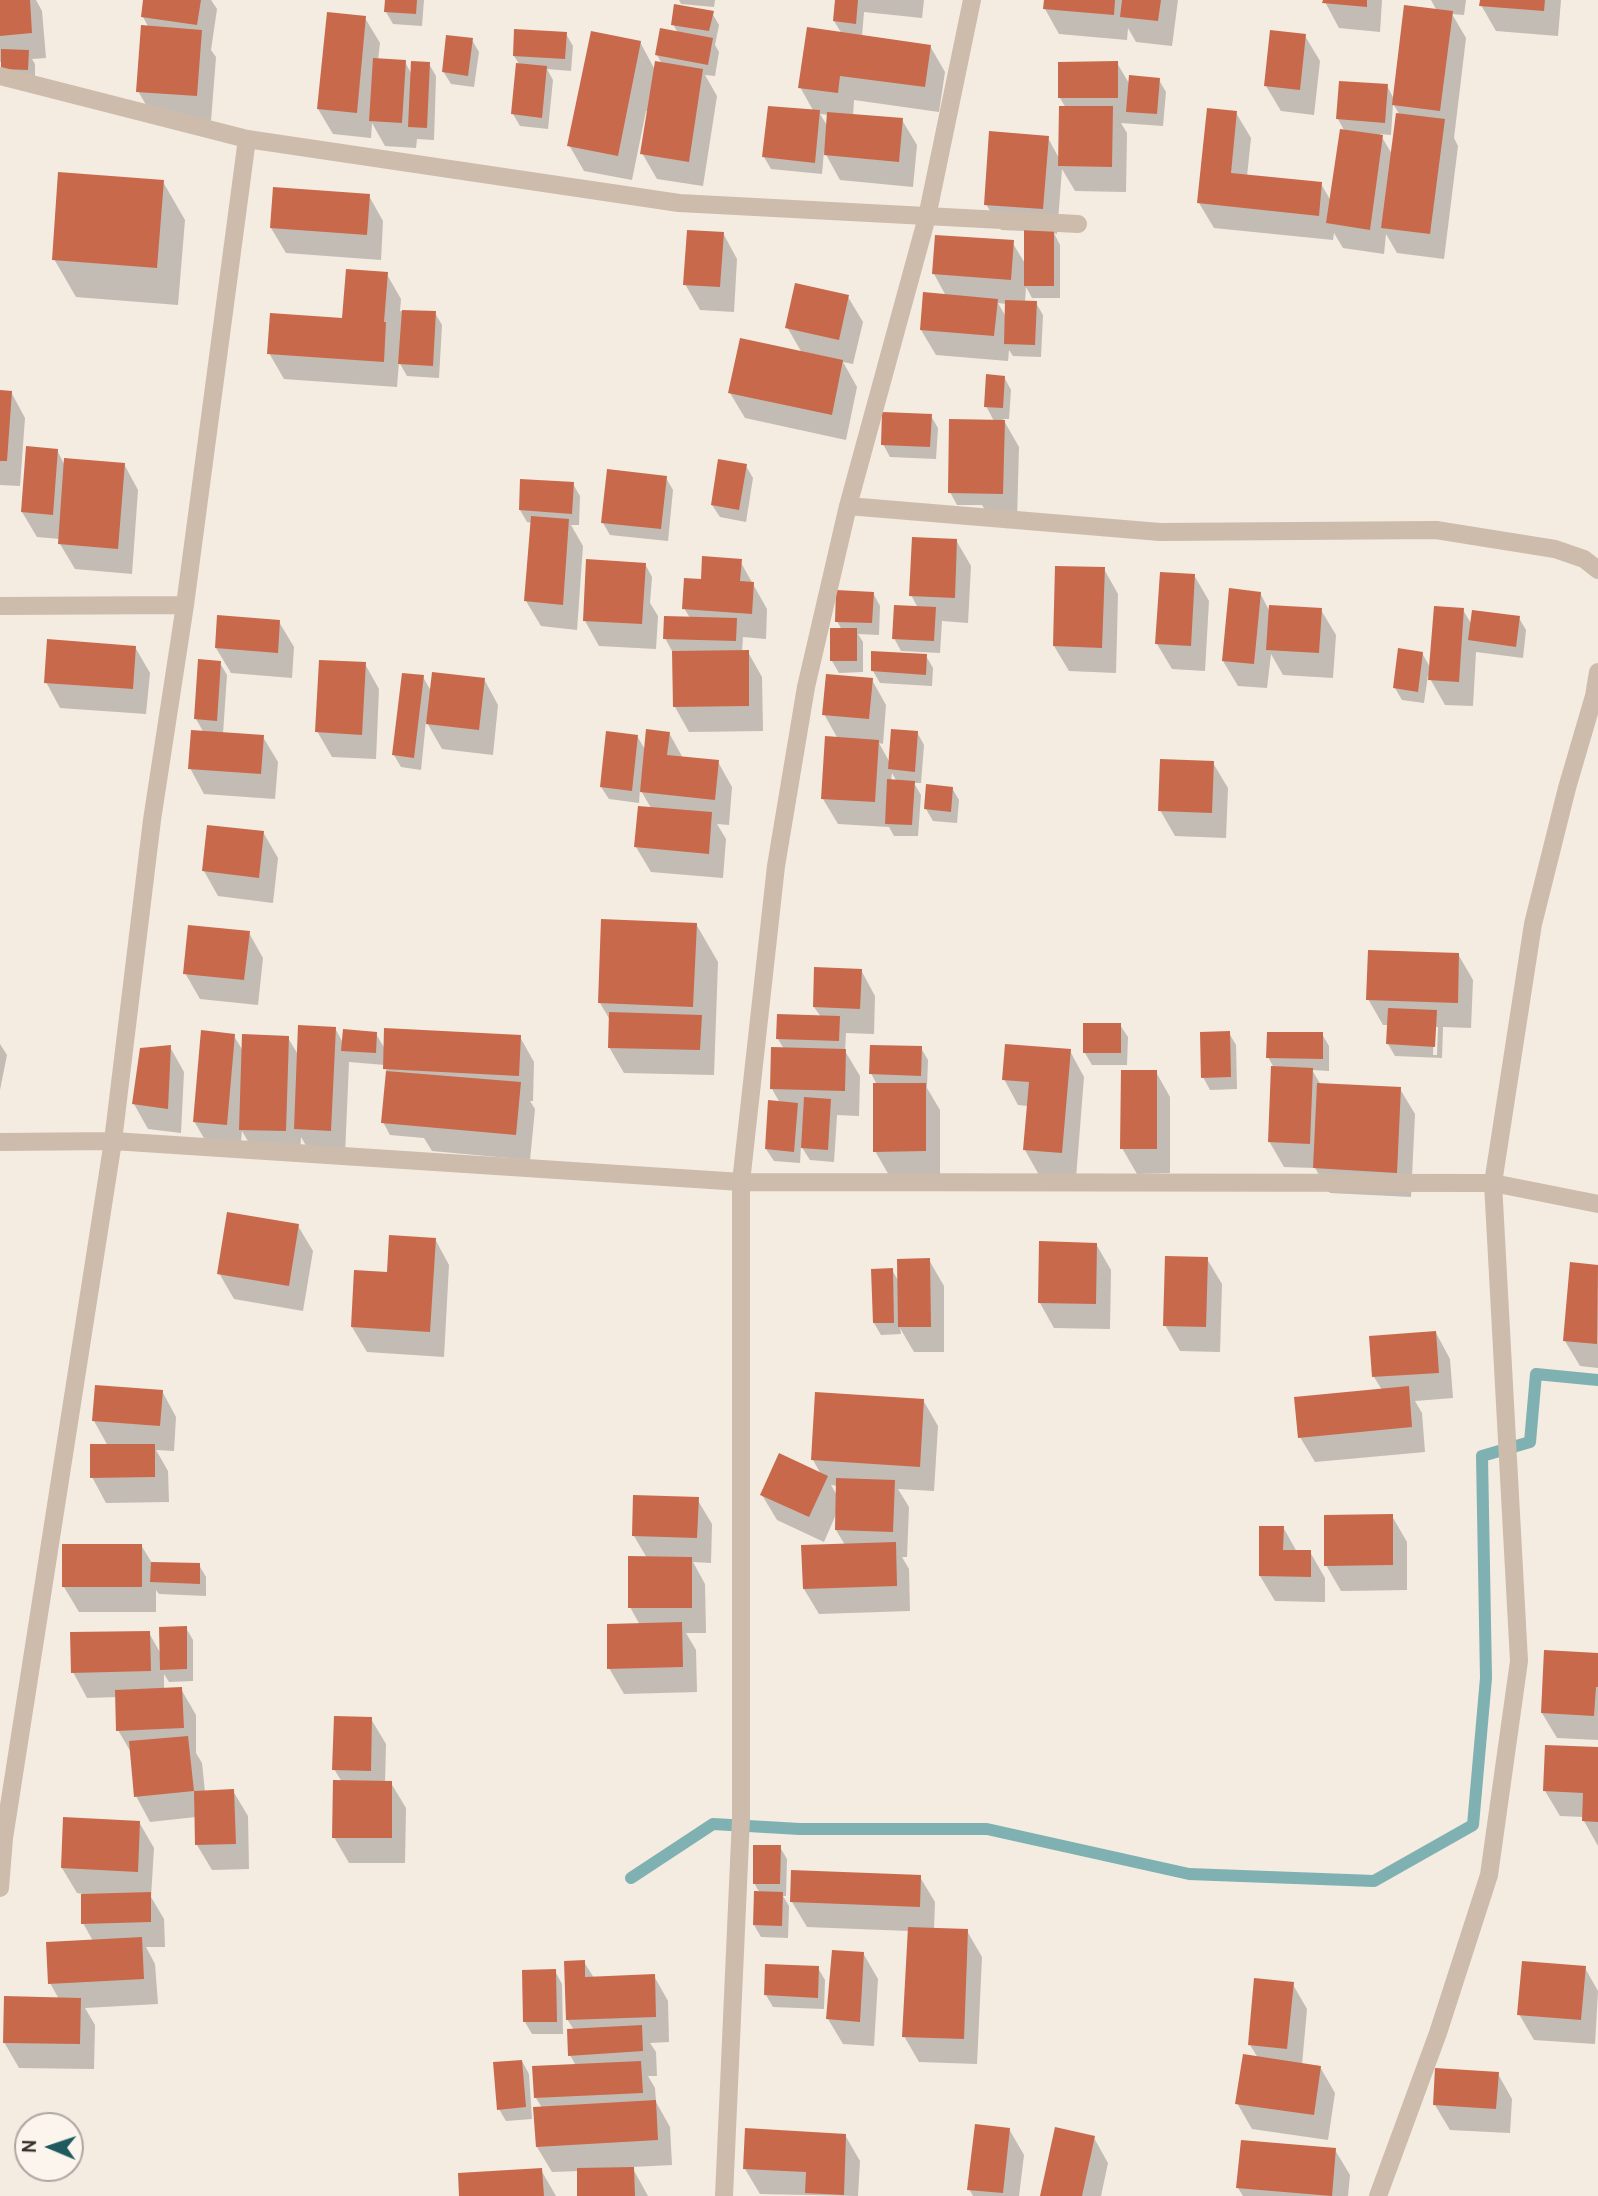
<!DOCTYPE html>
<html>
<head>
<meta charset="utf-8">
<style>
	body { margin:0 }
	#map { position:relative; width:1598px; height:2196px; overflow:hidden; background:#f4ebe1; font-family:Cabin,sans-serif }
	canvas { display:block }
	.north { position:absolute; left:14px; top:2112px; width:70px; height:70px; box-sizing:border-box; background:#fbf5ee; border:2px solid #aea6a0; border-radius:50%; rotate:272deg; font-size:19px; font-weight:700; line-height:28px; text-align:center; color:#3b302b }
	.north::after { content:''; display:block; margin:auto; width:24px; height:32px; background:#1f5a5e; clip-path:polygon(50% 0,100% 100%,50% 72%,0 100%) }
</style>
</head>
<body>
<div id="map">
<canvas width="1598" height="2196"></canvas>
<div class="north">N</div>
</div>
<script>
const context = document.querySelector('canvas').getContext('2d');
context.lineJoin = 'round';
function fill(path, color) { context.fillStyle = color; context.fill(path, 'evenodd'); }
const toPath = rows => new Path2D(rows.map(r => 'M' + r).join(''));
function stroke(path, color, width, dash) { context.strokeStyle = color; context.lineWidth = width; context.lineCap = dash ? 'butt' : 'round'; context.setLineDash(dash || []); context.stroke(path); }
fill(toPath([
	[0,0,36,0,42,11,46,58,32,59,35,64,35,81,9,81,3,62,0,62],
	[145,0,211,0,217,9,211,50,216,57,211,121,153,117,138,91,149,28,143,17],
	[387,0,424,0,422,26,393,24,386,12],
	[679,0,715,0,714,7,681,4],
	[836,0,924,0,922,18,864,12,862,36,930,46,945,72,939,112,854,100,853,116,902,120,917,145,913,187,840,180,824,151,822,174,771,169,764,157,814,112,800,87,842,34,834,21],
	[820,114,829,115,828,127],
	[1045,0,1178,0,1172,46,1136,42,1128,28,1127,40,1059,34,1045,9],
	[1324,0,1382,0,1380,32,1339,28],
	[1431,0,1466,0,1464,15,1452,14,1466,38,1454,138,1458,146,1444,259,1397,253,1386,234,1384,254,1343,248,1334,233,1333,240,1214,228,1199,203,1236,113,1251,138,1247,176,1321,184,1331,201,1345,132,1338,119,1387,86,1394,99,1437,11],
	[1393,104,1400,115,1392,154,1380,134,1391,135],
	[1482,0,1561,0,1558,36,1496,31,1481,5],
	[712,13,719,25,715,45,719,52,715,76,705,75,717,96,703,186,657,179,642,153,649,111,646,111,632,180,584,171,569,145,640,42,655,70,662,64,657,55,678,33,673,24],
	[365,18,380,43,378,60,405,62,412,75,429,64,436,76,434,140,417,139,416,148,385,146,372,123,371,138,333,134,318,109],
	[566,34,573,46,571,71,547,69,553,80,548,129,520,126,513,114,520,65,514,56],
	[1305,36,1320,61,1314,115,1281,111,1266,86],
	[472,40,479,52,474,87,451,84,443,71],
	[1117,63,1130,85,1159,80,1166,92,1163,126,1121,123,1127,133,1126,192,1075,191,1062,169,1057,234,1054,233,1060,245,1060,298,1032,298,1026,287,1025,302,1036,303,1043,315,1041,357,1013,356,1009,350,1008,361,936,355,921,330,946,296,934,274,1012,242,1026,265,1026,231,1001,230,986,204,1048,138,1060,160,1066,108,1060,98],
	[998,303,1007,304,1006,317],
	[163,182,185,220,178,305,76,297,54,259],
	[369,196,383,221,381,260,286,253,271,228],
	[723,233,737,259,734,312,700,310,685,284],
	[386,273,401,299,400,311,435,313,442,325,439,378,407,376,399,362,397,387,284,379,269,353,344,320],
	[848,297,863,322,853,364,843,362,857,387,846,440,745,418,730,393,802,353,787,327],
	[1004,377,1011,390,1009,419,1003,419,1019,447,1017,519,990,518,982,505,957,505,950,492,994,421,986,406],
	[0,391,11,392,25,418,20,486,0,485],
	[931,416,938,428,936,459,890,457,883,444],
	[57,450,65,466,124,464,138,490,132,574,75,569,60,544,60,539,37,537,22,512],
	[746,466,753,478,746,522,720,517,712,505],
	[666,478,673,490,668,541,610,535,603,523],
	[573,484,580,496,579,525,571,525,583,546,577,630,541,626,526,601,533,523,527,522,520,510],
	[956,540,971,566,968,623,942,621,940,653,901,651,894,638,918,608,911,595],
	[740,561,767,609,766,639,743,637,742,652,748,652,762,677,763,731,689,732,675,707,674,651,672,651,665,638,690,618,684,608],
	[645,564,652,577,650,603,658,616,656,649,599,646,585,621],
	[1104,569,1118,594,1116,673,1069,671,1054,646],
	[1194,575,1209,601,1205,671,1172,669,1157,644],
	[873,593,880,606,879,635,858,634,863,642,863,672,839,673,832,661,842,630,837,621],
	[1260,593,1270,612,1321,610,1336,635,1333,678,1283,675,1271,654,1267,688,1238,686,1223,661],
	[1463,610,1472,625,1519,618,1526,630,1523,658,1476,652,1473,706,1445,705,1428,675,1424,703,1402,700,1395,688,1422,653,1431,669],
	[279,622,294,647,292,678,231,673,216,648],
	[135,647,150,673,146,714,60,708,46,682],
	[926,656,933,668,932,686,880,683,873,671],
	[220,663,227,675,223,734,263,737,278,762,275,799,204,794,190,768,204,733,196,719],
	[365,664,379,689,376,759,332,757,317,731],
	[423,677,431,691,484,679,498,705,493,755,442,749,426,721,421,770,401,767,394,755],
	[872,680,886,705,883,744,879,743,890,763,917,732,924,745,921,783,914,783,921,795,918,836,894,836,889,827,838,824,823,799,838,739,824,714],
	[892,773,897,782,891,781],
	[669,733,683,758,718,762,732,787,729,825,717,824,726,839,723,878,651,872,636,847,651,808,640,789,639,803,609,799,601,787,637,736,646,751],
	[1213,763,1228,788,1226,838,1175,836,1160,810],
	[952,788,959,800,957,823,933,821,926,809],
	[263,832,278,858,273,903,218,896,204,871],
	[696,924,718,962,714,1075,624,1073,609,1047,610,1020,600,1003],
	[249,933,263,958,258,1005,200,999,185,973],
	[1458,954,1473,980,1471,1028,1443,1027,1442,1058,1395,1056,1388,1044,1389,1025,1383,1025,1368,999],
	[1434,1027,1438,1027,1437,1055,1433,1055],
	[861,970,875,996,874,1034,846,1033,845,1051,860,1076,859,1116,837,1115,834,1162,810,1160,801,1146,800,1163,774,1161,766,1149,780,1103,772,1089,784,1049,778,1039,821,1017,814,1007],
	[1120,1025,1128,1037,1127,1065,1092,1065,1085,1053],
	[335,1028,343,1043,376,1034,385,1049,520,1037,534,1062,533,1101,530,1101,535,1109,530,1160,432,1151,424,1138,390,1135,383,1122,387,1073,385,1065,349,1062,345,1155,311,1154,301,1137,300,1156,256,1155,242,1131,240,1150,209,1147,194,1121,234,1036,243,1051,288,1038,299,1056],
	[1229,1033,1236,1045,1237,1089,1210,1090,1203,1077],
	[1322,1034,1329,1046,1329,1071,1312,1070,1321,1085,1400,1089,1415,1114,1411,1197,1330,1193,1315,1168,1284,1167,1269,1141,1274,1068,1268,1057],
	[0,1044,7,1055,0,1090],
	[170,1047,184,1072,181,1133,148,1129,134,1104],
	[921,1048,928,1060,927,1088,940,1110,940,1176,890,1177,875,1151,877,1085,871,1073],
	[1070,1051,1084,1077,1076,1178,1039,1175,1025,1150,1028,1106,1018,1105,1004,1079],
	[1156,1072,1170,1097,1170,1173,1137,1174,1122,1148],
	[298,1226,313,1251,303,1311,234,1299,219,1273],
	[435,1239,449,1265,444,1357,367,1352,352,1327,388,1274],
	[1096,1244,1111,1270,1110,1329,1054,1328,1040,1303],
	[1207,1259,1222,1284,1220,1352,1180,1351,1165,1325],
	[929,1260,944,1286,944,1352,914,1352,900,1328,901,1334,881,1335,874,1323,892,1270,899,1282],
	[1572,1264,1598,1267,1598,1368,1580,1366,1565,1341],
	[1436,1333,1450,1359,1453,1398,1415,1401,1422,1413,1425,1452,1315,1462,1300,1437,1382,1390,1374,1377],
	[162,1391,176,1417,174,1451,156,1450,168,1471,169,1502,106,1503,92,1477,108,1446,94,1421],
	[923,1400,938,1426,934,1491,898,1489,909,1507,907,1557,902,1557,909,1569,910,1611,819,1614,804,1589,845,1545,836,1530,837,1512,824,1542,777,1520,762,1495,822,1476,813,1460],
	[831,1485,838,1486,838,1497],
	[697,1499,712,1524,711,1563,693,1562,705,1584,706,1633,686,1633,696,1650,697,1692,624,1694,609,1668,640,1625,630,1607,647,1558,634,1536],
	[1392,1516,1407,1542,1407,1590,1341,1591,1326,1565],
	[1283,1527,1297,1552,1310,1552,1325,1578,1325,1602,1275,1601,1260,1576],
	[141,1545,152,1563,199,1565,206,1577,206,1596,159,1594,156,1590,156,1612,79,1612,64,1587],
	[186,1628,193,1640,193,1681,169,1682,164,1674,164,1690,181,1689,196,1715,196,1753,202,1763,205,1792,233,1791,248,1816,249,1869,212,1870,197,1845,196,1817,150,1822,136,1796,132,1754,118,1730,117,1697,87,1698,73,1672,149,1633,161,1654],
	[1598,1655,1598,1740,1557,1738,1542,1713],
	[371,1719,386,1744,385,1783,391,1783,406,1808,405,1863,349,1863,334,1837,342,1782,334,1769],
	[1598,1749,1598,1846,1584,1821,1584,1817,1560,1816,1545,1791],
	[139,1822,154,1848,151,1897,164,1919,165,1947,146,1947,155,1964,158,2004,85,2008,95,2025,94,2069,19,2068,4,2042,59,1999,50,1983,93,1941,83,1923,83,1894,77,1893,62,1868],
	[780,1847,787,1859,786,1896,783,1896,789,1906,788,1938,761,1937,754,1925,760,1893,754,1883],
	[920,1877,935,1902,934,1929,967,1931,982,1957,977,2064,919,2062,904,2036,909,1931,807,1927,792,1902],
	[863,1953,878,1979,874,2046,843,2044,828,2019],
	[584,1962,594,1978,654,1976,668,2001,669,2042,650,2043,656,2052,657,2076,648,2076,655,2088,656,2102,670,2127,672,2165,632,2167,648,2196,579,2196,579,2171,552,2172,537,2147,542,2108,536,2098,576,2066,570,2055,574,2030,567,2019],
	[818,1968,825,1980,824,2009,773,2007,766,1995],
	[1585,1968,1598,1991,1595,2044,1534,2040,1519,2014],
	[555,1971,562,1984,563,2034,532,2034,525,2022],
	[1292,1983,1307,2009,1302,2065,1320,2067,1335,2093,1328,2140,1252,2129,1237,2103,1258,2058,1250,2045],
	[522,2061,529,2074,532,2119,506,2121,499,2109],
	[1498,2074,1512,2099,1510,2133,1450,2130,1435,2105],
	[1009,2129,1024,2155,1019,2196,973,2196,969,2189],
	[845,2135,860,2161,858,2196,760,2194,745,2169],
	[1094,2138,1108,2163,1101,2196,1042,2196],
	[1335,2150,1350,2175,1348,2196,1243,2196,1238,2188],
	[541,2170,556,2196,461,2196]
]), '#0003');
stroke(toPath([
	[631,1878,713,1824,800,1829,987,1829,1189,1874,1374,1881,1473,1825,1486,1678,1482,1456,1530,1442,1536,1374,1598,1380]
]), '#7fb0b2', 12);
fill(toPath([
	[0,0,30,0,32,33,0,36],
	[143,0,201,0,197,25,141,17],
	[385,0,417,0,416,14,384,12],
	[835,0,858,0,856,24,833,21],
	[1044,0,1115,0,1114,15,1043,9],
	[1122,0,1161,0,1158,21,1120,17],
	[1323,0,1367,0,1367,7,1322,3],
	[1480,0,1545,0,1544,11,1479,6],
	[674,4,714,11,709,31,671,25],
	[1404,5,1453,11,1440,111,1392,105],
	[327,12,366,16,357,113,317,109],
	[141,25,202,30,197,96,136,92],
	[807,27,931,45,925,87,840,76,838,93,798,88],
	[660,28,713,38,708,65,655,55],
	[514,29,567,32,565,59,513,56],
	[1270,30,1306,34,1300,90,1264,86],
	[591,31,641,41,618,156,567,146],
	[446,35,473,38,468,76,442,72],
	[1,49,29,50,28,70,1,69],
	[373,58,406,60,402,123,369,121],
	[411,61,430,62,427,128,408,127],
	[655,61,703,69,689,162,640,154],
	[1118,61,1118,98,1058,98,1058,62],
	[516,63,547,66,542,118,511,114],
	[1129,75,1160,78,1157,114,1126,112],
	[1339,81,1388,84,1385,123,1336,119],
	[768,106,820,110,815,163,762,157],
	[1059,106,1113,106,1112,167,1058,166],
	[1207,108,1237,111,1231,173,1322,182,1319,216,1197,203],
	[827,112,903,118,899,162,824,155],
	[1396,113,1445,119,1430,234,1381,228],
	[1340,129,1383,135,1370,230,1326,223],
	[989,131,1049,136,1043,209,984,205],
	[58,172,164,180,157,268,52,260],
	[273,187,370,194,367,235,270,228],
	[687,230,724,232,720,287,683,285],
	[1024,230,1054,231,1054,286,1024,286],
	[935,235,1014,240,1011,280,932,274],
	[346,269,388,272,384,322,386,322,384,362,267,354,270,313,342,318],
	[795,283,849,295,839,340,785,328],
	[923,292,998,299,994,336,920,330],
	[1005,300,1037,301,1035,345,1004,344],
	[402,310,436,311,433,366,398,364],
	[740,338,843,360,832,415,728,393],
	[986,374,1005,376,1003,408,984,407],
	[0,390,12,391,7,461,0,461],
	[882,412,932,414,930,447,881,445],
	[949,419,1005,420,1003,494,948,493],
	[26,446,58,449,53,515,21,512],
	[64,458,125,463,118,549,58,544],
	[718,459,747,464,739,510,711,505],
	[607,469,667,476,661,529,601,523],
	[520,479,574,482,572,514,519,510],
	[531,516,569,519,563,605,524,601],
	[912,537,957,539,955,598,909,596],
	[702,556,742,559,740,581,754,582,752,614,682,609,684,578,701,579],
	[586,559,646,563,642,624,583,621],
	[1055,566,1105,567,1102,648,1053,646],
	[1160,572,1195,574,1191,646,1155,644],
	[1229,588,1261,592,1254,664,1222,661],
	[836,590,874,592,872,623,835,622],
	[894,605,936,607,934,641,892,639],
	[1269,605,1322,608,1319,653,1266,650],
	[1434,606,1464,608,1459,682,1428,680],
	[1472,610,1520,616,1516,647,1468,640],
	[217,615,280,620,278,653,215,648],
	[664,616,737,618,736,641,663,639],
	[830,628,857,628,857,661,830,661],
	[47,639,136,646,133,689,44,683],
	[1398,648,1423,652,1418,692,1393,688],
	[749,650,749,706,673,707,672,651],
	[871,651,927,654,926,675,871,671],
	[198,659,221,661,217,721,194,719],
	[319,660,366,662,362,735,315,732],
	[432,672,485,678,479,730,426,724],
	[402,673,424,675,414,758,392,755],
	[826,674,873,678,869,719,822,715],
	[646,729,670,732,667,755,719,760,715,800,640,792],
	[891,729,918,731,915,772,888,769],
	[191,730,264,735,261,774,188,769],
	[606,731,638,735,632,791,600,787],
	[825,736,879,740,875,802,821,799],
	[1160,759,1214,761,1212,813,1158,811],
	[887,779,915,781,912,825,885,824],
	[926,784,953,787,951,812,924,809],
	[638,806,712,812,709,854,634,847],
	[207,825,264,831,259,878,202,871],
	[601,919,697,923,693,1007,598,1003],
	[188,925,250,931,244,980,183,974],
	[1368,950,1459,953,1458,1003,1366,1000],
	[814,967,862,969,860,1009,813,1007],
	[1388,1008,1437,1010,1435,1047,1386,1044],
	[609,1012,702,1015,700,1050,608,1048],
	[777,1014,840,1016,839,1041,776,1039],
	[1083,1023,1121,1023,1121,1053,1083,1053],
	[298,1025,336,1027,331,1131,294,1129],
	[384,1028,521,1035,519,1076,383,1069],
	[343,1029,377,1032,376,1053,341,1051],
	[201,1030,235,1034,227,1125,193,1122],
	[1230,1031,1231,1077,1201,1078,1200,1032],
	[1267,1032,1323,1032,1323,1059,1266,1058],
	[242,1034,289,1036,286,1131,239,1130],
	[1005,1044,1071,1049,1062,1153,1023,1150,1029,1082,1002,1080],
	[171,1045,168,1109,132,1104,140,1048],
	[870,1045,922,1046,921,1076,869,1074],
	[771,1047,846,1049,845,1091,770,1089],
	[1271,1066,1313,1068,1310,1144,1268,1142],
	[1121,1070,1157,1070,1157,1149,1120,1149],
	[386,1071,521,1082,516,1135,381,1123],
	[873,1083,926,1083,926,1151,873,1152],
	[1317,1083,1401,1087,1397,1173,1313,1168],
	[804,1097,831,1099,828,1150,801,1148],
	[768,1100,798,1103,794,1152,765,1149],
	[227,1212,299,1224,289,1286,217,1274],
	[389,1235,436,1238,430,1332,351,1327,354,1270,387,1272],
	[1039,1241,1097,1243,1096,1304,1038,1303],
	[1165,1256,1208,1257,1206,1327,1163,1326],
	[930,1258,931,1327,898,1327,897,1259],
	[1570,1262,1598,1265,1597,1344,1563,1341],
	[893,1268,894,1323,873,1323,871,1269],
	[1436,1331,1439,1373,1372,1377,1369,1336],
	[95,1385,163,1390,160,1426,92,1421],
	[1409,1386,1412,1427,1298,1438,1294,1397],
	[815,1392,924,1399,920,1467,811,1460],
	[90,1444,155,1444,155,1477,90,1478],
	[779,1453,828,1476,809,1517,760,1495],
	[836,1478,895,1480,893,1532,835,1530],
	[633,1495,699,1497,697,1538,632,1536],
	[1393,1514,1393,1565,1324,1566,1324,1515],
	[1259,1526,1284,1526,1283,1550,1311,1550,1311,1577,1259,1576],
	[896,1542,897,1586,803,1589,801,1545],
	[62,1544,142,1544,142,1587,62,1587],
	[628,1556,692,1557,692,1608,628,1608],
	[151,1562,200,1563,200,1584,150,1582],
	[682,1622,683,1667,607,1669,607,1624],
	[187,1626,187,1669,160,1670,159,1627],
	[150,1631,151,1671,71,1673,70,1632],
	[1544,1650,1598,1653,1598,1687,1596,1687,1594,1716,1541,1713],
	[182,1687,184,1728,116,1731,115,1690],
	[334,1716,372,1717,371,1771,332,1770],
	[188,1736,194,1791,234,1789,236,1844,195,1845,194,1791,134,1797,129,1741],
	[1545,1745,1598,1747,1598,1822,1582,1821,1583,1793,1543,1791],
	[333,1780,392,1781,392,1838,332,1838],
	[63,1817,140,1821,138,1872,61,1868],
	[753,1845,781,1845,780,1884,753,1884],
	[791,1870,921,1875,920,1907,790,1902],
	[754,1891,783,1892,782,1926,753,1925],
	[151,1892,151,1922,81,1924,81,1894],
	[908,1927,968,1929,964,2039,902,2037],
	[142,1937,144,1979,48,1984,46,1942],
	[832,1950,864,1952,860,2022,826,2019],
	[585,1960,585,1977,655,1974,656,2017,566,2020,564,1961],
	[1522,1961,1586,1966,1581,2020,1517,2015],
	[765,1964,819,1966,818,1998,764,1995],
	[556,1969,557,2022,523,2022,522,1970],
	[1254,1978,1294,1982,1287,2049,1248,2045],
	[4,1996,81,1998,80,2044,3,2043],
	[642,2025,643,2051,568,2056,567,2029],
	[1243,2054,1321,2066,1314,2115,1235,2104],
	[522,2060,526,2107,497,2110,493,2062],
	[641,2061,643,2093,534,2098,532,2066],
	[1435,2068,1499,2072,1496,2109,1433,2105],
	[656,2100,658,2140,536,2147,533,2107],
	[975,2124,1010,2128,1003,2193,967,2190],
	[1055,2127,1095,2136,1082,2196,1040,2196],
	[745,2128,846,2134,844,2195,805,2193,806,2172,743,2169],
	[1241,2140,1336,2148,1332,2196,1236,2188],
	[634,2167,635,2196,577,2196,577,2168],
	[542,2168,544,2196,459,2196,458,2173]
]), '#c8694b');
stroke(toPath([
	[0,76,247,139,679,203,1078,224],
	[848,506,1160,532,1436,530,1555,549,1584,559,1598,570],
	[0,606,185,605],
	[0,1142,113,1141,741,1182,1493,1183,1598,1204],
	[0,1888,4,1838,113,1141,152,820,185,605,247,139],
	[724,2196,741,1818,741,1182,776,866,806,687,848,506,927,217,972,0],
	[1378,2196,1438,2033,1489,1875,1519,1661,1493,1183,1533,924,1567,788,1594,696,1598,672]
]), '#cdbbac', 18);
</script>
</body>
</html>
